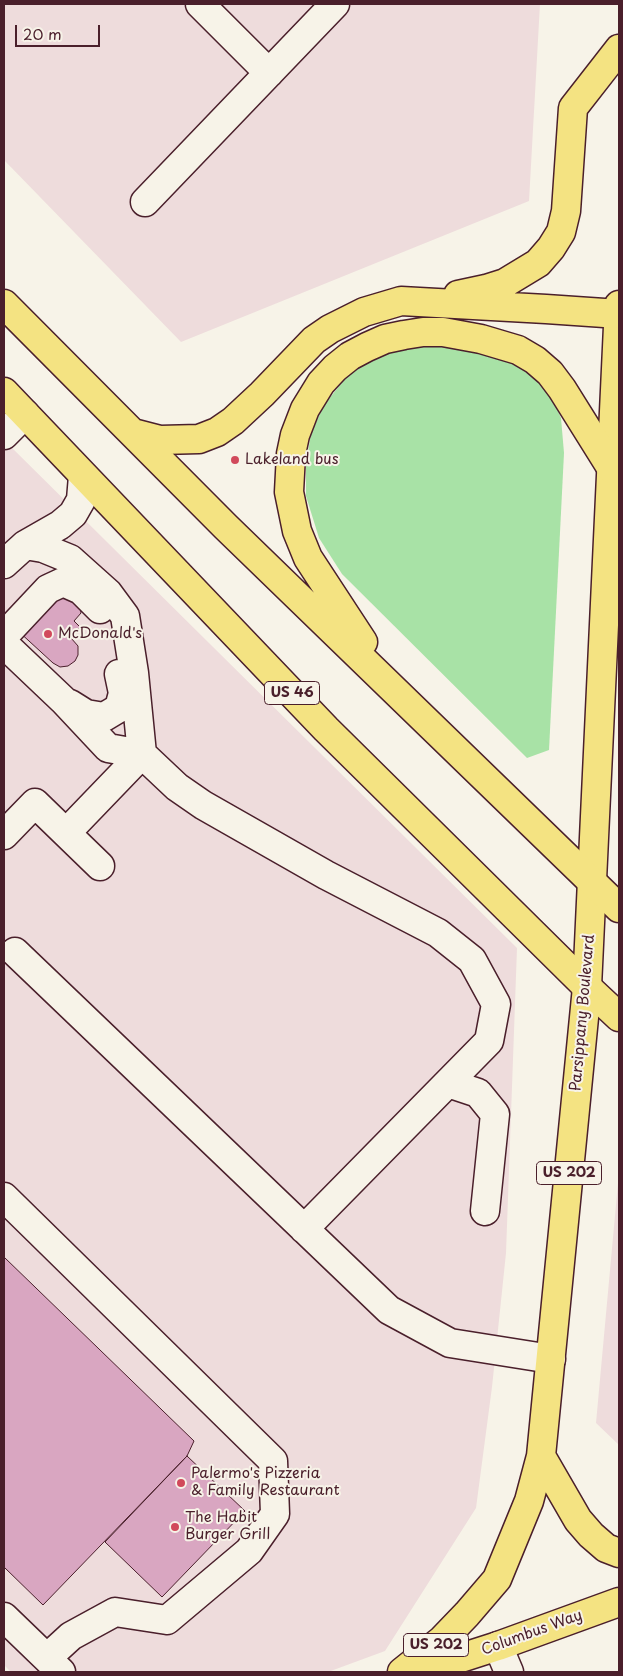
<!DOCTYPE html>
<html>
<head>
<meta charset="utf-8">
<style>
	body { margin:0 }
	#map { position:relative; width:623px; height:1676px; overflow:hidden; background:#f7f3e8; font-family:"Playpen Sans",sans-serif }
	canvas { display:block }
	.frame { position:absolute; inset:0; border:5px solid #4a1f2b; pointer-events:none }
	.scale { position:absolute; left:15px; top:25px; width:85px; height:22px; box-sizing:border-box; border:2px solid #4a1f2b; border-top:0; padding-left:6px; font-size:15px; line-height:18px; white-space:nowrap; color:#4a1f2b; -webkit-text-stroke:4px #f7f3e8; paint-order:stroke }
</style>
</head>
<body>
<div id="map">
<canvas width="623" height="1676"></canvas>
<div class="frame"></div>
<div class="scale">20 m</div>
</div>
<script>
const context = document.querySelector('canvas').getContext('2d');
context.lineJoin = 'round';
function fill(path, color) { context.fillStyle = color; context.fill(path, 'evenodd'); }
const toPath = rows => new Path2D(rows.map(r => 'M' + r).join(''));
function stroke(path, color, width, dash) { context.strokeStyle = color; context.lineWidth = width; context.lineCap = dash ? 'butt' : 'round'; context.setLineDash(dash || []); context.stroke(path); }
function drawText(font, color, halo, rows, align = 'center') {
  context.font = font + ' "Playpen Sans",sans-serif'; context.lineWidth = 4; context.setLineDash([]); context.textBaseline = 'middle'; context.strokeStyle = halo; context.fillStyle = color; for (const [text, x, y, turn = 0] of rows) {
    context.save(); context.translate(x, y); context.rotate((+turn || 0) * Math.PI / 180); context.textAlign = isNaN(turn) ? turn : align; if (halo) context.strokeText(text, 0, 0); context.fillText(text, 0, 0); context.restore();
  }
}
fill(toPath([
	[4,4,540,4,529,201,181,342,4,160],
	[4,440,517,948,506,1253,492,1387,476,1508,385,1651,328,1672,11,1672,4,1665],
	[619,1172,619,1445,596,1423]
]), '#eedcdc');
fill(toPath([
	[440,345,469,346,526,367,548,388,561,418,564,453,549,750,527,758,342,574,319,538,306,496,306,465,311,433,324,405,348,375,378,356,410,347]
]), '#a8e2a6');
const building = toPath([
	[50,596,56,601,64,597,80,605,81,613,74,621,80,627,71,638,78,646,78,655,75,661,68,666,60,667,53,663,17,630,50,596],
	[4,1257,194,1441,187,1456,43,1605,4,1567,4,1257],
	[187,1456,245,1511,162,1597,105,1542,187,1456]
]);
fill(building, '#d9a6c1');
stroke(building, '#4a1f2b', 1);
const minor = toPath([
	[200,4,269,73],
	[145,202,335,4],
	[4,435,25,414],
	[25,545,43,548,70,559,108,593,125,616,134,673,142,754,66,833],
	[4,564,25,545,60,525,73,514,81,500,83,476],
	[4,636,48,589,63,582,81,590,100,609],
	[4,644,63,700,108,748,142,754,177,787,203,805,326,875,438,933,472,960,496,1004,489,1041,304,1229],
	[70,704,86,714,104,717,119,708,123,693,119,674],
	[4,835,35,803,100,866],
	[15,952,389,1310,450,1343,551,1359],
	[448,1083,478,1093,495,1114,485,1211],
	[4,1197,273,1461,275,1514,249,1551,167,1620,115,1612,71,1636,47,1658],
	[4,1617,61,1672],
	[498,1646,509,1672]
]);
const major = toPath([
	[541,1456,578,1520,591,1535,606,1548,619,1553],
	[402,1672,442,1640,467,1614,497,1579,529,1501,541,1456,587,987,619,305],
	[417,1672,498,1646,619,1602]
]);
const highway = toPath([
	[458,295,486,289,505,283,538,263,551,248,561,232,566,211,573,108,619,49],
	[4,304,226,527,619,908],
	[4,392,326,729,587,987,619,1017],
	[133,433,160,440,199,439,217,432,233,421,262,394,314,340,330,329,364,312,401,301,546,309,619,314],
	[363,642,308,558,297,531,289,492,291,454,295,435,305,409,321,383,335,368,350,356,367,347,385,339,404,335,423,332,443,332,481,339,518,350,535,360,550,373,562,389,612,469]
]);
stroke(minor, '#4a1f2b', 31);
stroke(major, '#4a1f2b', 31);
stroke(highway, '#4a1f2b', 31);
stroke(minor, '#f7f3e8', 28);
stroke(major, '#f4e382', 28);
stroke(highway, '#f4e382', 28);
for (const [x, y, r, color] of [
	[235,460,5,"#d1495b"],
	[48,634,5,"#d1495b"],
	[181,1483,5,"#d1495b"],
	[175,1527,5,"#d1495b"]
]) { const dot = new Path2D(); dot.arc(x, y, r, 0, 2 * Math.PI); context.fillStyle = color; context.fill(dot); stroke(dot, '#f7f3e8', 2); }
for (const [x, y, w] of [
	[292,693,55],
	[569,1173,65],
	[436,1645,65]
]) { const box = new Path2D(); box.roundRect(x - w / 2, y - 11.5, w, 23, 4); context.fillStyle = '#f7f3e8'; context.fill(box); stroke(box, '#4a1f2b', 1); }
drawText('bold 14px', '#4a1f2b', null, [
	["US 46",292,693],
	["US 202",569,1173],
	["US 202",436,1645]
]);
drawText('15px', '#4a1f2b', '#f7f3e8', [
	["Lakeland bus",245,460],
	["McDonald's",58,634],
	["Palermo's Pizzeria",191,1474],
	["& Family Restaurant",191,1491],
	["The Habit",185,1518],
	["Burger Grill",185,1535]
], 'left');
drawText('15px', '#4a1f2b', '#f7f3e8', [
	["Parsippany Boulevard",583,1013,-85],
	["Columbus Way",532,1633,-20]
]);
</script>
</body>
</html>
